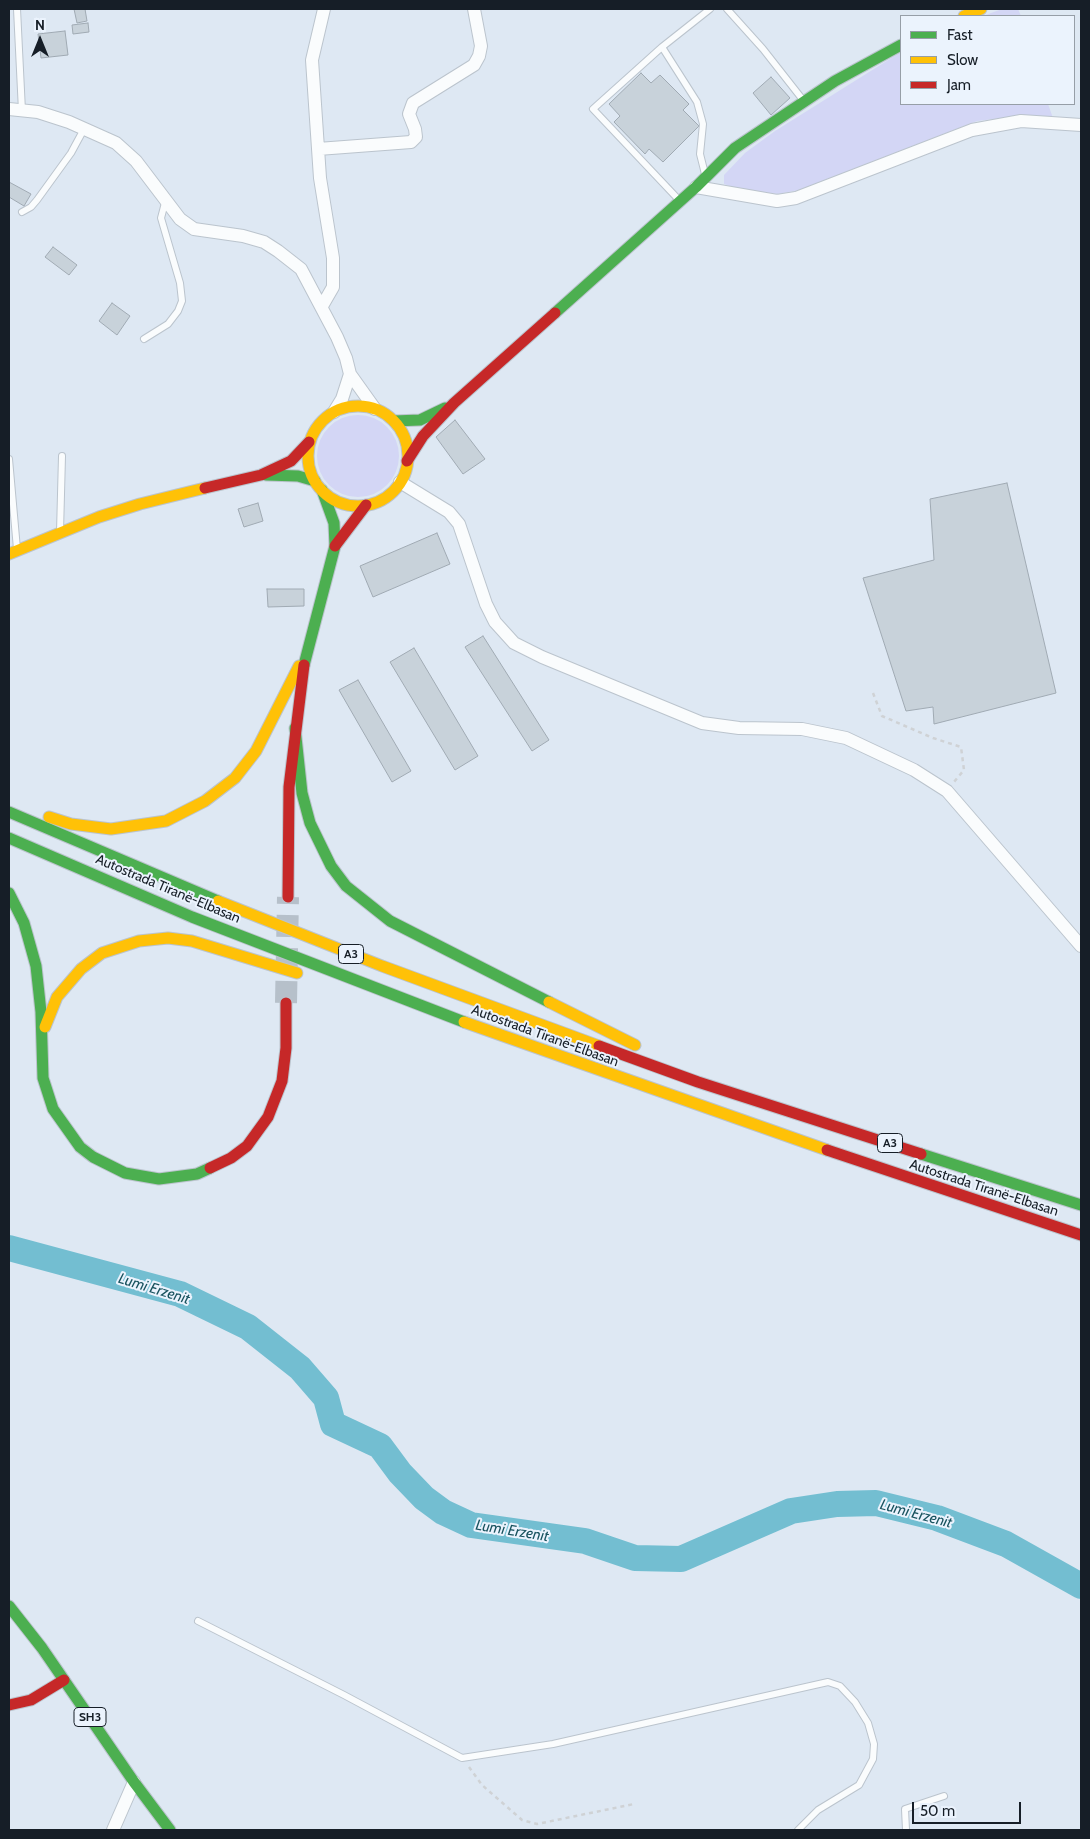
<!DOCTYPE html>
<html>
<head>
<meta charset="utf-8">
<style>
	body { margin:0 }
	#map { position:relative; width:1090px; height:1839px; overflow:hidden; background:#dee8f3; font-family:Cabin,sans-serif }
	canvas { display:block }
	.frame { position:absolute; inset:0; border:10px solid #161e27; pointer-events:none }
	.legend { position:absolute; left:900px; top:15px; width:175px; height:90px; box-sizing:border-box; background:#ebf3fd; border:1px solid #969ea7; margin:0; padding:6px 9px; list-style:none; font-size:15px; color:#161e27 }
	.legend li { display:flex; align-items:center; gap:10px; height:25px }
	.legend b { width:25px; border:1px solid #969ea7 }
	.north { position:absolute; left:15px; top:15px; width:50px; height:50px; -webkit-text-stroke:4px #ebf3fd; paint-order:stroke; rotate:0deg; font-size:14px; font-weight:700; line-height:20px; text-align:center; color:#161e27 }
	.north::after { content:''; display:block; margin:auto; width:18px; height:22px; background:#161e27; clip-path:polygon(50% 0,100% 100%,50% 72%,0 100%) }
	.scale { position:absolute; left:912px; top:1802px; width:109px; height:22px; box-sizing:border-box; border:2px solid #161e27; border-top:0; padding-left:6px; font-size:15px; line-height:18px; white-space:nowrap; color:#161e27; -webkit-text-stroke:4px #ebf3fd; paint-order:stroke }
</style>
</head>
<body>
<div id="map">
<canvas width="1090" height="1839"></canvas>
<div class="frame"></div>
<ul class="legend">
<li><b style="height:6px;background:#4caf50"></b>Fast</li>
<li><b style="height:6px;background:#ffc107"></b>Slow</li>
<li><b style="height:6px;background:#c62828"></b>Jam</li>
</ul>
<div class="north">N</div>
<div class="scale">50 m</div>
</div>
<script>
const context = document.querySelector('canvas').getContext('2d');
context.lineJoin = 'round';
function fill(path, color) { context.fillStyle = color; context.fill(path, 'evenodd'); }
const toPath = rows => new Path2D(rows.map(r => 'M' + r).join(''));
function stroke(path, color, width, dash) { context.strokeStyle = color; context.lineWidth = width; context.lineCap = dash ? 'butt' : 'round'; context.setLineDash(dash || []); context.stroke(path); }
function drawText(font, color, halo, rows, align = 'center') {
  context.font = font + ' Cabin,sans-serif'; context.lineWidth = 4; context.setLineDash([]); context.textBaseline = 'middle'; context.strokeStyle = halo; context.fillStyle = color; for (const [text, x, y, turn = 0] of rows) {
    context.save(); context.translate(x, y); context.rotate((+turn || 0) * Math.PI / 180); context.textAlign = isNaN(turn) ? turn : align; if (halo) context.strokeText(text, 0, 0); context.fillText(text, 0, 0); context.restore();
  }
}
fill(toPath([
	[1002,9,1018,9,1021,16,983,16],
	[901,52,901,104,1048,104,1053,118,1019,116,977,121,799,190,778,194,741,190,724,184,724,175,745,153,775,131],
	'317 456a41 41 0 1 1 82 0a41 41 0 1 1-82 0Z'
]), '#d3d6f5');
stroke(toPath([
	[9,1248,180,1294,248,1327,300,1368,326,1398,333,1424,380,1446,400,1473,424,1498,443,1512,471,1525,585,1541,635,1558,681,1559,791,1511,837,1504,876,1503,937,1518,1006,1544,1081,1586]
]), '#73bed1', 26);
const building = toPath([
	[74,9,85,9,87,21,77,23,74,9],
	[88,23,89,32,73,34,72,25,88,23],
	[65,31,68,55,41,58,38,34,65,31],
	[641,73,651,83,660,75,689,104,683,110,699,126,663,162,649,149,645,154,614,122,620,116,609,104,641,73],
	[771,77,790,98,771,115,753,93,771,77],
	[9,182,31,194,24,206,9,197,9,182],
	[53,247,77,265,69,275,45,257,53,247],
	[112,303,130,316,117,335,99,321,112,303],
	[455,420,485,459,463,474,436,437,455,420],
	[1007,483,1056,693,934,724,933,707,906,711,863,578,934,560,930,499,1007,483],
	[258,503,263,521,244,527,238,509,258,503],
	[437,533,450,564,373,597,360,566,437,533],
	[267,589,304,589,304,606,268,607,267,589],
	[483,636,549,740,532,751,465,647,483,636],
	[414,648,478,756,455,770,390,662,414,648],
	[358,680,411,771,392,782,339,690,358,680]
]);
fill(building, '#c8d2da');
stroke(building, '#a0aab3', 1);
stroke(toPath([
	[286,1003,288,897]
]), '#b6c0ca', 22, [22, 11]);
const lane = toPath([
	[17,9,22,111],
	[727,9,763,49,803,100],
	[662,47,697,102,703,124,700,154,705,174],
	[679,200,593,109,662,47,710,9],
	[22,212,31,207,37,200,71,153,84,129],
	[144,339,168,324,178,311,182,301,180,283,161,218,166,199],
	[9,459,17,549],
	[60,532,62,456],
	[198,1621,344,1695,462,1758,553,1744,828,1682,840,1686,855,1702,868,1723,874,1744,873,1759,859,1785,818,1810,798,1830],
	[906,1830,905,1809,944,1796]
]);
const street = toPath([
	[9,109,38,112,69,122,116,143,136,161,180,219,194,229,243,236,264,242,278,251,301,269,337,337,346,358,350,374,375,409],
	[318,149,411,142,416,137,415,129,409,114,413,103,474,65,479,56,481,46,474,9],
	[696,187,777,201,796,198,972,130,1021,121,1081,125],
	[322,306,333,287,333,258,320,178,312,60,324,9],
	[334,412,342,399,350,374],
	[400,482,449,512,459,524,486,604,495,622,514,643,542,657,702,723,739,728,802,729,846,738,914,770,947,791,1081,946],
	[113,1830,134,1782]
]);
const fast = toPath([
	[555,313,696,187,735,148,835,81,901,45],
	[394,421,420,420,445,408],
	[266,475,298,476,315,481],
	[304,665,335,546,334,523,322,490],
	[295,728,302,793,310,823,331,866,346,886,390,921,549,1002],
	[9,812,218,901],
	[9,838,192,917,464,1022],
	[9,893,24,923,36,966,41,1012,43,1078,53,1109,80,1147,93,1157,125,1173,159,1179,197,1174,210,1168],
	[921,1154,1081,1205],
	[9,1606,42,1648,134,1782,170,1830]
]);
const slow = toPath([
	[964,16,981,9],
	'308 456a50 50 0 1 1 100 0a50 50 0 1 1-100 0Z',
	[9,554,99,517,140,504,205,488],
	[49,817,71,824,111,829,166,821,205,801,235,778,256,751,299,666],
	[218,901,382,966,599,1046],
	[549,1002,635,1045],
	[464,1022,827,1150],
	[45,1027,57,997,81,969,102,953,139,941,168,938,192,941,297,973]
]);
const jam = toPath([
	[407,461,423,436,454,403,555,313],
	[205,488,261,475,291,461,309,442],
	[335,546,366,505],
	[288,897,289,787,304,665],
	[599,1046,698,1082,921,1154],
	[827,1150,1081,1235],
	[210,1168,231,1158,247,1146,268,1117,282,1081,286,1048,286,1003],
	[9,1705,31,1700,64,1680]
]);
stroke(lane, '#bbc4cd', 8);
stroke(street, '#bbc4cd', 14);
stroke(fast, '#bbc4cd', 13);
stroke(slow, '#bbc4cd', 13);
stroke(jam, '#bbc4cd', 13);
stroke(toPath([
	[873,693,882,716,933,738,961,747,964,770,954,782],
	[469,1767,482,1785,522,1820,537,1824,634,1804]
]), '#cfd2d5', 2.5, [4, 4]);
stroke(lane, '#fafcfd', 6);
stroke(street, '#fafcfd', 12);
stroke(fast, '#4caf50', 11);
stroke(slow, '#ffc107', 11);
stroke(jam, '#c62828', 11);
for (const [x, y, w] of [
	[351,954,25],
	[890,1143,25],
	[90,1717,32]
]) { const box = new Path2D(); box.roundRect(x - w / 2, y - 9.5, w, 19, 4); context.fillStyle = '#ebf3fd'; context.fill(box); stroke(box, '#161e27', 1); }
drawText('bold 12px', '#161e27', null, [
	["A3",351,954],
	["A3",890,1143],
	["SH3",90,1717]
]);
drawText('14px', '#161e27', '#ebf3fd', [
	["Autostrada Tiranë-Elbasan",168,889,23],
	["Autostrada Tiranë-Elbasan",545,1036,20],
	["Autostrada Tiranë-Elbasan",984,1188,18]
]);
drawText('italic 15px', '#19535f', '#ebf3fd', [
	["Lumi Erzenit",154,1289,17],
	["Lumi Erzenit",916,1514,15],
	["Lumi Erzenit",512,1531,9]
]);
</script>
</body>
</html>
